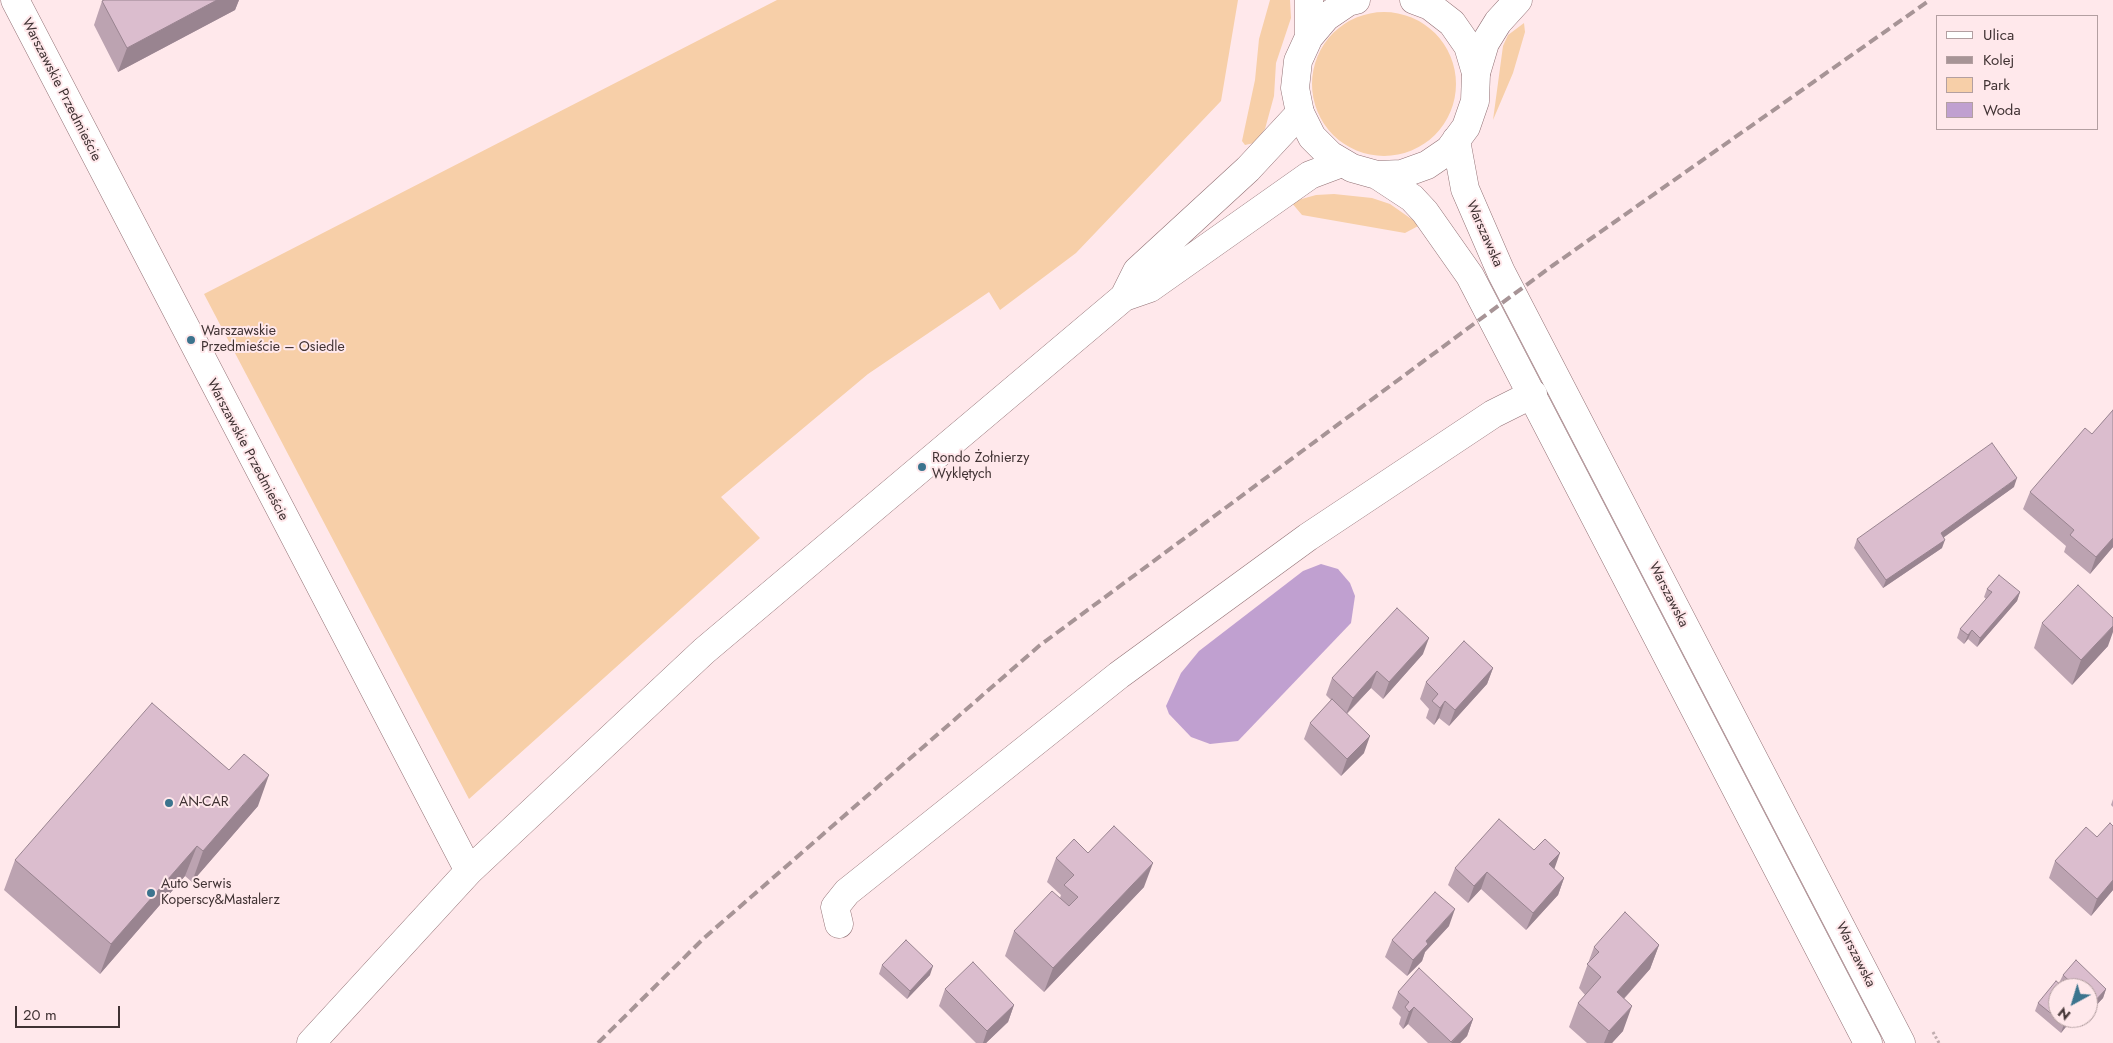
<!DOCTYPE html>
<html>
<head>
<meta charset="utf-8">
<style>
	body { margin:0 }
	#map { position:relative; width:2113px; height:1043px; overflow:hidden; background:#ffe8eb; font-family:Jost,sans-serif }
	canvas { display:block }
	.legend { position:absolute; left:1936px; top:15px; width:162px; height:115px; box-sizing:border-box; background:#ffe8eb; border:1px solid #b39fa1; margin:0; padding:6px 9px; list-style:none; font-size:15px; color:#403233 }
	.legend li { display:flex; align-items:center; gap:10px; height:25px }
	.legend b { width:25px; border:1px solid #b39fa1 }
	.north { position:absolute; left:2048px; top:978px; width:50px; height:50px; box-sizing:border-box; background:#ffe8eb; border:1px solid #b39fa1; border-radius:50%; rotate:219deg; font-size:14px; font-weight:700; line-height:20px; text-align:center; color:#403233 }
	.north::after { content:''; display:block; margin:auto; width:18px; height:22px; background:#3c748e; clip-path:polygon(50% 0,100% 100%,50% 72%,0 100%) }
	.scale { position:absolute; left:15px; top:1006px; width:105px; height:22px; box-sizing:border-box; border:2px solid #403233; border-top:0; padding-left:6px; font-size:15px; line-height:18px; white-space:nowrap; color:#403233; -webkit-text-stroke:4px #ffe8eb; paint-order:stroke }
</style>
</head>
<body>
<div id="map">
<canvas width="2113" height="1043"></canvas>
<ul class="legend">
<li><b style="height:6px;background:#fff"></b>Ulica</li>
<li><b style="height:6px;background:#a79496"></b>Kolej</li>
<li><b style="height:14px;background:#f7cfa8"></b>Park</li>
<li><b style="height:14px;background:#c0a0d0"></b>Woda</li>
</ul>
<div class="north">N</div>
<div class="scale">20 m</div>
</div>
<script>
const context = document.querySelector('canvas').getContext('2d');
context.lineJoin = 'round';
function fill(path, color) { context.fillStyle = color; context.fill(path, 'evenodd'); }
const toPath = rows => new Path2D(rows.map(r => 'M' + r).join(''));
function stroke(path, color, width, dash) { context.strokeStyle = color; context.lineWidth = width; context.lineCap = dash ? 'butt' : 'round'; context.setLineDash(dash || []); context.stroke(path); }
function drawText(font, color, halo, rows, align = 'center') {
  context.font = font + ' Jost,sans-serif'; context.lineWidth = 4; context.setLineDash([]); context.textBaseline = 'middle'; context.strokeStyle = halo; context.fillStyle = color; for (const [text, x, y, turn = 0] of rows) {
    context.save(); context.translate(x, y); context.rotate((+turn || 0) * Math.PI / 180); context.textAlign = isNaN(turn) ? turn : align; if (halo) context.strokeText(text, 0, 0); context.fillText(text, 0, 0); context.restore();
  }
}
fill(toPath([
	[777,0,1238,0,1221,101,1076,253,1000,310,989,292,868,374,721,497,760,538,469,799,204,294],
	[1270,0,1290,0,1291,18,1276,63,1274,96,1265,129,1254,143,1245,145,1242,141,1255,80,1259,39],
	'1312 84a72 72 0 1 1 144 0a72 72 0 1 1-144 0Z',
	[1524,23,1525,32,1513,73,1493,120,1503,46,1508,35],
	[1334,194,1372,198,1390,204,1420,225,1405,233,1302,215,1291,202,1316,195]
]), '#f7cfa8');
fill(toPath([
	[1321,564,1338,569,1350,583,1355,596,1351,623,1238,741,1210,744,1191,737,1169,714,1166,706,1181,673,1199,651,1303,571]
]), '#c0a0d0');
const minor = toPath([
	[15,0,469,871],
	[1476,73,1485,43,1498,22,1518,0],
	[1124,297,1137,271,1248,169,1300,113],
	[839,924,835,907,847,892,1119,675,1308,537,1493,414,1533,394],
	[311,1043,469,871,704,651,1124,297,1150,288,1310,175,1342,163]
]);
const major = toPath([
	[1309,0,1309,37],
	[1356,0,1348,2,1326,17,1309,37,1298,61,1295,88,1300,113,1312,137,1330,155,1352,168,1377,175,1402,174,1427,165,1449,150,1466,127,1475,101,1476,73,1468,46,1452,23,1430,6,1414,0],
	[1456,140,1465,189,1501,272,1901,1043],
	[1377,175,1412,198,1425,212,1470,276,1868,1043]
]);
stroke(minor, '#927175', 29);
stroke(major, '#927175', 29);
stroke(toPath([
	[1933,1032,1939,1043]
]), '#c1adaf', 3, [2.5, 2.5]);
stroke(minor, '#fff', 28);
stroke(major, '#fff', 28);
stroke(toPath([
	[598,1043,704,938,1039,646,1552,266,1930,0]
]), '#a79496', 4, [10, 5]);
fill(toPath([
	[104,0,239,0,235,10,118,72,94,25,102,1],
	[2113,410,2113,547,2090,574,2064,552,2066,546,2023,509,2030,492,2092,434],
	[2014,487,1943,538,1942,548,1883,588,1854,548,1857,539],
	[1987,589,2020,592,2017,601,1977,647,1968,639,1964,644,1957,638,1960,629,1986,599,1984,597],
	[2042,623,2108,646,2072,685,2034,648],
	[1423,654,1383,699,1371,688,1347,714,1364,753,1341,776,1304,739,1310,723,1331,700,1326,695,1332,678],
	[1493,668,1487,684,1449,726,1439,718,1434,725,1426,718,1429,709,1420,699,1426,682],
	[2113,799,2113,807,2111,805],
	[258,806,192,882,185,876,100,974,4,890,15,860],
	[2113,826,2113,890,2091,916,2049,878,2055,861,2097,837],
	[1088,853,1144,887,1044,992,1005,956,1014,931,1060,898,1061,895,1047,882,1056,858],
	[1455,868,1554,869,1564,878,1558,895,1526,930,1481,889,1468,903,1448,885],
	[1449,926,1425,952,1422,961,1407,976,1385,957,1392,940],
	[1659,945,1650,969,1624,999,1623,1031,1612,1043,1587,1043,1569,1027,1578,1003,1585,995,1579,988,1594,947],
	[882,965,930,975,907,999,879,974],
	[2063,975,2106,989,2103,998,2090,1012,2088,1010,2088,988,2058,988,2073,1018,2061,1033,2035,1011,2038,1003,2059,983],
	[945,989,1014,1005,1008,1022,986,1043,976,1043,939,1006],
	[1398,992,1473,1019,1467,1036,1460,1043,1428,1043,1408,1024,1403,1029,1399,1024,1401,1017,1392,1008]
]), '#bca3b1');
fill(toPath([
	[217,0,239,0,235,10,118,72,127,48],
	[2017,478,2014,487,1937,542,1941,533],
	[2113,538,2113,547,2090,574,2096,557],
	[1945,540,1942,548,1883,588,1886,580],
	[2020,592,2017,601,1977,647,1980,638],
	[2113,626,2113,632,2108,646,2072,685,2081,660],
	[1972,630,1968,639,1964,644,1968,635],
	[1429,638,1423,654,1383,699,1389,682],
	[1493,668,1487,684,1449,726,1455,710],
	[1377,671,1371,688,1346,714,1353,698],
	[1445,701,1439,718,1434,725,1440,708],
	[1370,736,1364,753,1341,776,1347,759],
	[269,775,258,806,192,882,203,851],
	[197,846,185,876,100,974,111,944],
	[1560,853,1554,870,1549,864],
	[1153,863,1144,887,1044,992,1053,968],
	[1487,872,1481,889,1468,903,1474,886],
	[1564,878,1558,895,1526,930,1533,913],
	[2113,880,2113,890,2091,916,2097,899],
	[1455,909,1449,926,1425,952,1422,961,1407,976,1413,960,1426,941],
	[1659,945,1650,969,1608,1016,1617,992],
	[933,966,930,975,907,999,910,991],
	[2106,989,2103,998,2090,1012,2093,1003],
	[1014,1005,1008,1022,986,1043,983,1043,987,1031],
	[1632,1006,1623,1031,1612,1043,1604,1043,1609,1031],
	[1414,1007,1408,1024,1403,1029,1409,1012],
	[2069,1018,2073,1018,2061,1033,2064,1024],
	[1473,1019,1467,1036,1460,1043,1451,1043]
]), '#998490');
const building = toPath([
	[104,0,217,0,127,48,102,1,104,0],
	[2113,410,2113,538,2096,557,2070,535,2074,530,2030,492,2085,428,2092,434,2113,410],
	[1992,443,2017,478,1941,533,1945,540,1886,580,1857,539,1992,443],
	[1999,575,2020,592,1980,638,1972,630,1968,635,1960,629,1992,592,1987,589,1999,575],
	[2078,585,2113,618,2113,626,2081,660,2042,623,2078,585],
	[1397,608,1429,638,1389,682,1377,671,1353,698,1332,678,1397,608],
	[1464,641,1493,668,1455,710,1445,701,1440,708,1432,701,1438,694,1426,682,1464,641],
	[1332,699,1370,736,1347,759,1310,723,1332,699],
	[152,703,229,770,244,754,269,775,203,851,197,846,111,944,15,860,152,703],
	[1499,819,1534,850,1545,839,1560,853,1549,864,1564,878,1533,913,1487,872,1474,886,1455,868,1499,819],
	[2110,823,2113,826,2113,880,2097,899,2055,861,2086,827,2097,837,2110,823],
	[1114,826,1153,863,1053,968,1014,931,1052,891,1069,906,1078,897,1064,885,1074,875,1056,858,1074,839,1088,853,1114,826],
	[1435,892,1455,909,1426,941,1428,944,1413,960,1392,940,1435,892],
	[1625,912,1659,945,1617,992,1632,1006,1609,1031,1578,1003,1601,977,1587,964,1599,952,1594,947,1625,912],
	[906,940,933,966,910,991,882,965,906,940],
	[2076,960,2106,989,2093,1003,2088,998,2088,988,2077,988,2063,975,2076,960],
	[973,962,1014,1005,987,1031,945,989,973,962],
	[1419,968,1473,1019,1451,1042,1414,1007,1409,1012,1405,1007,1409,1002,1398,992,1419,968],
	[2056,981,2065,988,2058,988,2058,1018,2069,1018,2064,1024,2038,1003,2056,981]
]);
fill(building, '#dbbdce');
stroke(building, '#998490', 1);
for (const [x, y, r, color] of [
	[191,340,5,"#3c748e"],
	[922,467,5,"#3c748e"],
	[169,803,5,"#3c748e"],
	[151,893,5,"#3c748e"]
]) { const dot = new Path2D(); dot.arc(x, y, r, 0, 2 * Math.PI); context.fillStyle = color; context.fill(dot); stroke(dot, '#ffe8eb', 2); }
drawText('14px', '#403233', '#ffe8eb', [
	["Warszawskie Przedmieście",61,90,63],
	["Warszawska",1484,234,66],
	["Warszawskie Przedmieście",247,450,62],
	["Warszawska",1668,595,63],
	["Warszawska",1855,955,63]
]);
drawText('14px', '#403233', '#ffe8eb', [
	["Warszawskie",201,332],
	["Przedmieście – Osiedle",201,348],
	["Rondo Żołnierzy",932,459],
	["Wyklętych",932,475],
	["AN-CAR",179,803],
	["Auto Serwis",161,885],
	["Koperscy&Mastalerz",161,901]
], 'left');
</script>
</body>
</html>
